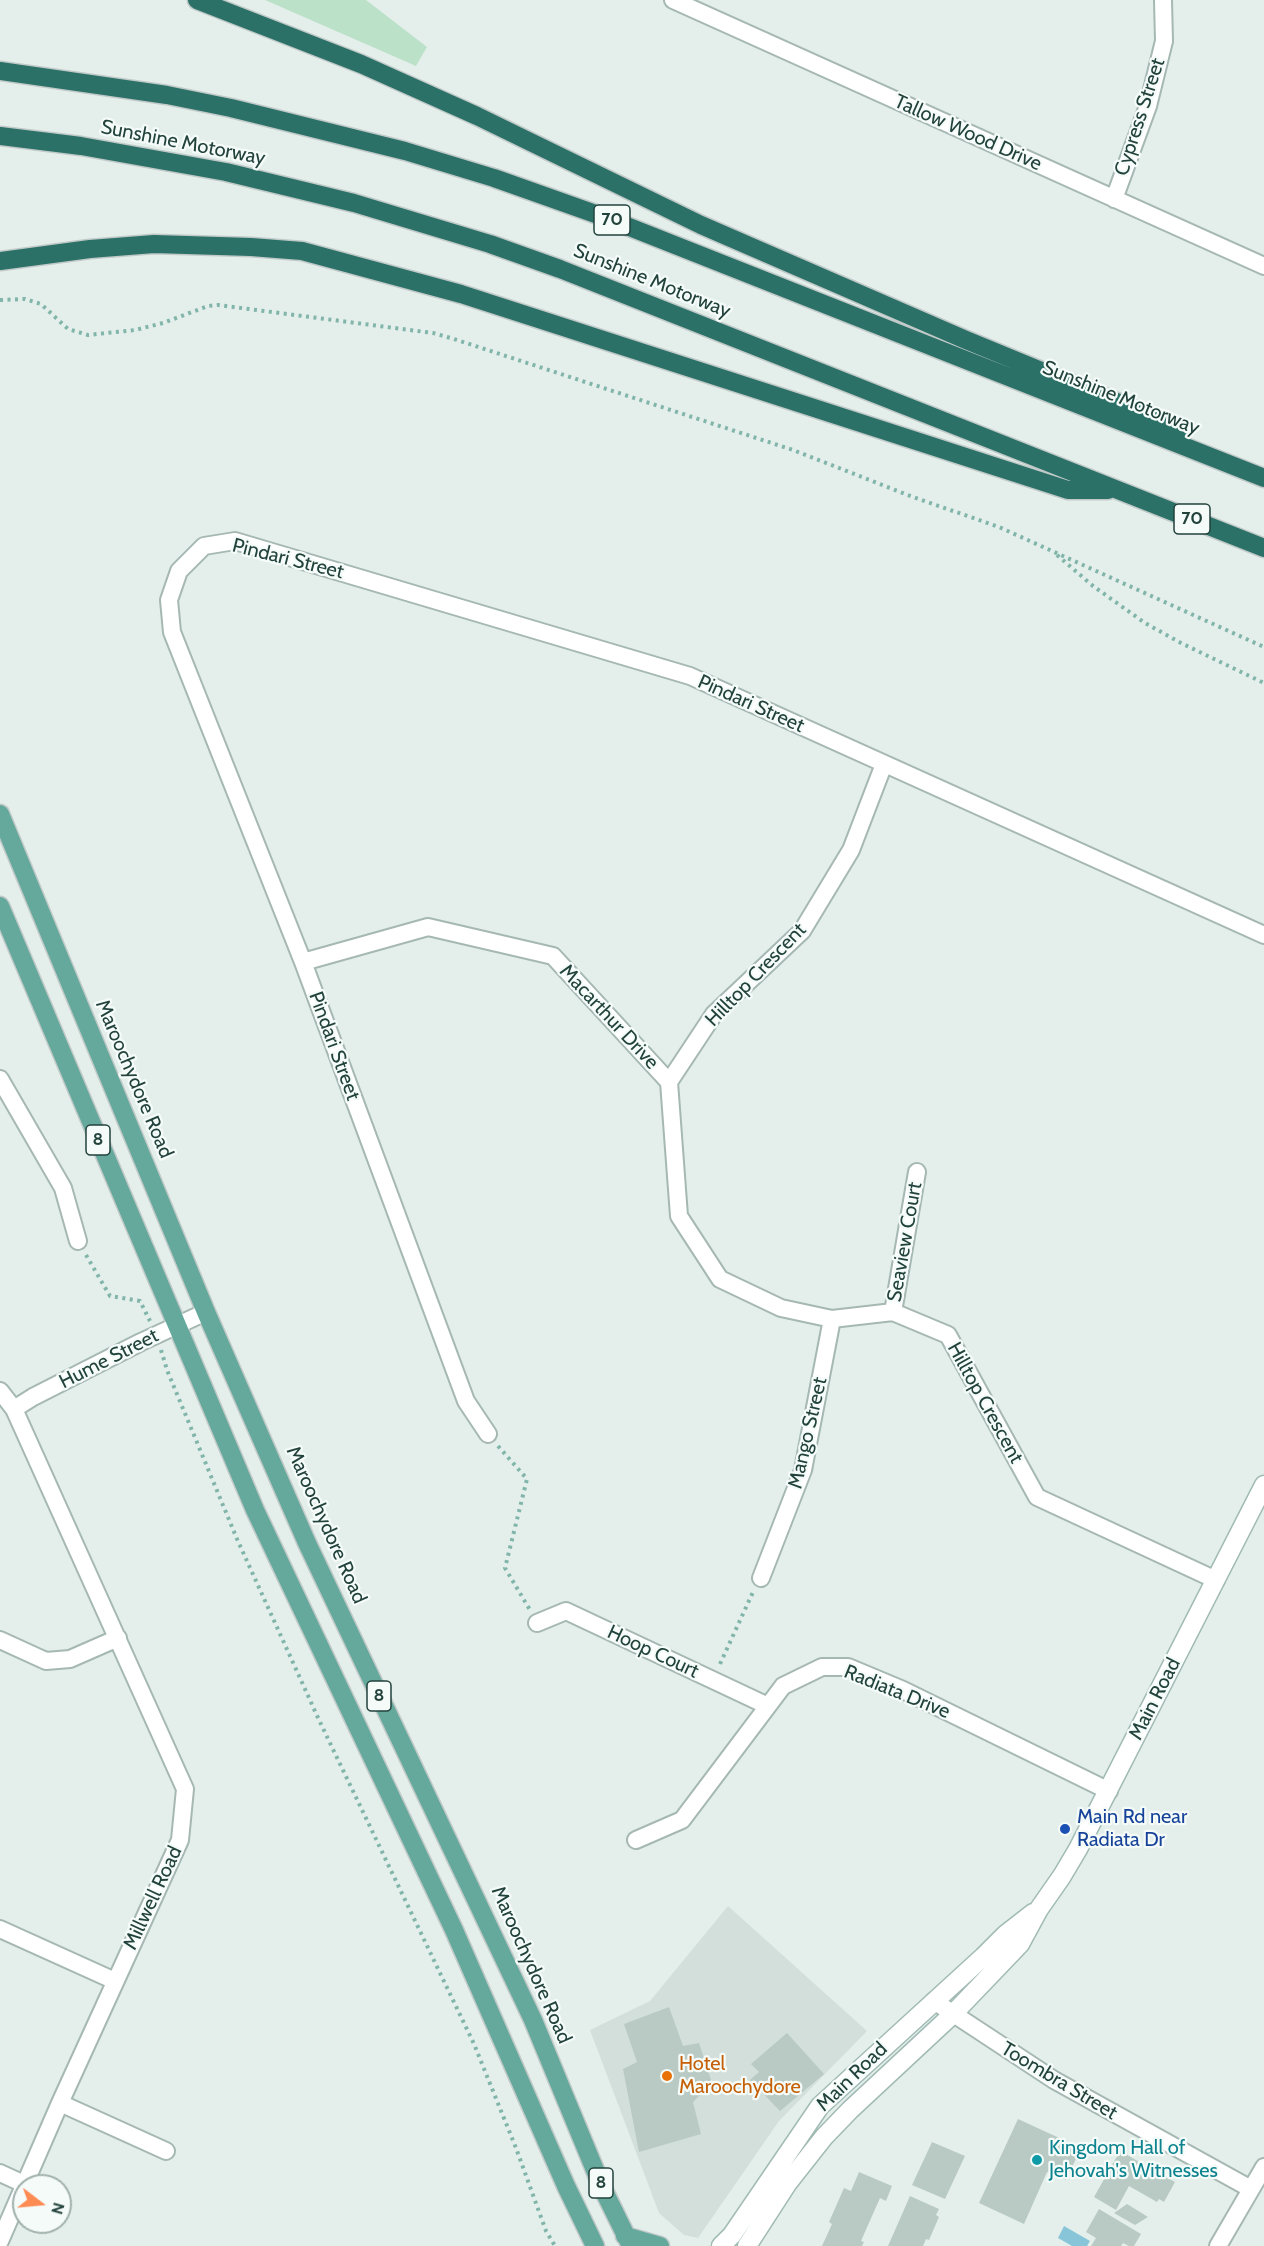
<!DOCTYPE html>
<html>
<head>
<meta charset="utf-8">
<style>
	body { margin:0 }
	#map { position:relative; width:1264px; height:2246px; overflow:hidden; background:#e4efeb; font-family:Cabin,sans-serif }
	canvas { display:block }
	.north { position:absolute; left:12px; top:2174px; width:60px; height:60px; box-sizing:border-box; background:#f5fbf8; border:2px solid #a1b1ad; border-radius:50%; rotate:106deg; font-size:16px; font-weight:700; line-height:24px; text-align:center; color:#22423c }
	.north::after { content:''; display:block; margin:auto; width:21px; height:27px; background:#fd8b54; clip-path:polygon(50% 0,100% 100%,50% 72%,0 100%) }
</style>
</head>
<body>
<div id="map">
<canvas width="1264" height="2246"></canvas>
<div class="north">N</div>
</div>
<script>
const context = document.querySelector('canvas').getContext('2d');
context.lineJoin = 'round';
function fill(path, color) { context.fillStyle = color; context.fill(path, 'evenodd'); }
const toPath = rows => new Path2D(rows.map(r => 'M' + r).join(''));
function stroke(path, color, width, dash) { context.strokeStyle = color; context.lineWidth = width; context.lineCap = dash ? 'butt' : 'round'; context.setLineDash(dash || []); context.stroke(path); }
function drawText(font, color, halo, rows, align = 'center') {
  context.font = font + ' Cabin,sans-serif'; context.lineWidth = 4.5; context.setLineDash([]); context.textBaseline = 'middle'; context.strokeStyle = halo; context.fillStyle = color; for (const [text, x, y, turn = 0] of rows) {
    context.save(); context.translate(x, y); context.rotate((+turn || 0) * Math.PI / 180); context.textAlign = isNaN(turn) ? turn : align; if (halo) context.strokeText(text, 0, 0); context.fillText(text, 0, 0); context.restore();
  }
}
fill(toPath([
	[728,1906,867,2031,779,2121,698,2238,684,2235,659,2213,590,2030,650,2001]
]), '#d2dfda');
fill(toPath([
	[265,0,366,0,427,47,416,66]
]), '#bce1c9');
fill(toPath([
	[1064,2226,1090,2241,1087,2246,1072,2246,1058,2238]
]), '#88c5d8');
fill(toPath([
	[669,2007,683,2046,699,2043,712,2083,693,2102,701,2134,639,2152,623,2069,637,2062,624,2024],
	[787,2033,824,2074,780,2111,750,2080,759,2072,751,2064],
	[1018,2119,1081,2148,1066,2180,1047,2172,1024,2224,979,2203],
	[932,2142,965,2156,945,2199,912,2185],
	[1120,2151,1175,2182,1164,2202,1159,2199,1157,2202,1129,2186,1116,2210,1094,2197],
	[859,2172,892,2186,886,2201,880,2198,861,2241,864,2242,862,2246,822,2246,832,2224,829,2222,844,2188,851,2191],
	[910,2196,939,2209,936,2215,939,2217,929,2240,926,2239,923,2246,888,2246],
	[1127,2204,1148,2217,1135,2225,1114,2213],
	[1099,2209,1141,2234,1134,2246,1129,2246,1123,2243,1121,2246,1091,2246,1096,2238,1086,2232]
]), '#b9cac4');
const minor = toPath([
	[673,0,1264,266],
	[1114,199,1148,106,1164,41,1163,0],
	[884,764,851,850,802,931,714,1014,669,1082,679,1216,720,1279,781,1308,832,1319,893,1312,948,1335,1037,1497,1216,1580],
	[303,962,428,927,553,956,669,1082],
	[0,1079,63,1188,78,1241],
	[893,1312,917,1172],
	[0,1391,14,1409,185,1789,180,1840,60,2103,0,2241],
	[14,1409,33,1397,141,1342,206,1312],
	[488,1434,466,1401,303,962,172,632,169,600,179,571,204,546,235,541,690,676,1264,935],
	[761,1578,803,1470,832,1319],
	[537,1623,566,1611,768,1706],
	[0,1640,46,1661,70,1659,118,1638],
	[636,1840,682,1820,783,1686,822,1667,848,1667,903,1690,1109,1791],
	[0,1929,115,1981],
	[934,2001,1054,2080,1251,2189],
	[60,2103,166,2151],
	[0,2173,24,2184],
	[1218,2246,1264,2167]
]);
const secondary = toPath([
	[721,2246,732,2235,820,2106,983,1957,1006,1934,1033,1913],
	[747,2246,787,2184,824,2137,850,2110,952,2015,1020,1944,1039,1909,1062,1876,1078,1849,1264,1485]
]);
const primary = toPath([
	[0,814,206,1312,307,1543,533,2020,602,2187,631,2246],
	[0,906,255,1510,454,1930,566,2186,595,2246],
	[625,2236,660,2246]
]);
const motorway = toPath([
	[197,0,361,64,477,116,701,225,966,340,1153,417,1180,439],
	[0,71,167,95,231,108,405,151,494,178,604,217,1264,478],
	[0,136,81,146,226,172,354,203,490,244,560,269,1264,548],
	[0,261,90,249,154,244,251,247,302,251,461,294,1068,490,1108,490]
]);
stroke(minor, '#a6b8b3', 20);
stroke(secondary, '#a1bbb4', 21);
stroke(primary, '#c1cac8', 21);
stroke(motorway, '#c1cac8', 21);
stroke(toPath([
	[0,300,25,299,41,304,68,329,88,335,135,330,163,323,208,306,218,305,433,333,454,339,793,450,913,497,999,527,1264,647],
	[1057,555,1093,586,1145,623,1181,643,1264,683],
	[86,1255,110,1296,140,1301,150,1321],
	[161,1350,167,1370,237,1539,319,1720,474,2044,516,2148,546,2231,555,2246],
	[498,1446,527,1479,505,1568,530,1610],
	[720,1664,753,1592]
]), '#82b5a9', 4, [3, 4.5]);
stroke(minor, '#fff', 16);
stroke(secondary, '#fff', 18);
stroke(primary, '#65a89c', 18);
stroke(motorway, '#2b7168', 18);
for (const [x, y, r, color] of [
	[1065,1829,6,"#1a4fb4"],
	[667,2076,6,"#e8710a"],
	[1037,2160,6,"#0f9aa8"]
]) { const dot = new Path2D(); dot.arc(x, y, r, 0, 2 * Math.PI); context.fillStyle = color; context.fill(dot); stroke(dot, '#f5fbf8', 2); }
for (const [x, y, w] of [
	[612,220,36],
	[1192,519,36],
	[98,1140,24],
	[379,1696,24],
	[601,2183,24]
]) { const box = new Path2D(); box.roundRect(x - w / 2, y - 15, w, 30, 4.5); context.fillStyle = '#f5fbf8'; context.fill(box); stroke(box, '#22423c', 1.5); }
drawText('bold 18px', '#22423c', null, [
	["70",612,220],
	["70",1192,519],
	["8",98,1140],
	["8",379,1696],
	["8",601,2183]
]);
drawText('20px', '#22423c', '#f5fbf8', [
	["Cypress Street",1140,117,-72],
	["Tallow Wood Drive",968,133,24],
	["Sunshine Motorway",183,143,11],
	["Sunshine Motorway",652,281,22],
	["Sunshine Motorway",1121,398,22],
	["Pindari Street",288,559,14],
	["Pindari Street",751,704,24],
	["Hilltop Crescent",756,975,-46],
	["Macarthur Drive",609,1017,47],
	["Pindari Street",334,1046,70],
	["Maroochydore Road",134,1079,67],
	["Seaview Court",905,1242,-80],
	["Hume Street",109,1359,-27],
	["Hilltop Crescent",985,1403,61],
	["Mango Street",808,1433,-77],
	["Maroochydore Road",326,1525,66],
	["Hoop Court",653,1652,25],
	["Radiata Drive",897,1692,22],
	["Main Road",1155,1699,-63],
	["Millwell Road",153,1898,-65],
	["Maroochydore Road",531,1965,66],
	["Main Road",852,2077,-44],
	["Toombra Street",1059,2081,31]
]);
drawText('20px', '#164399', '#f5fbf8', [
	["Main Rd near",1077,1817],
	["Radiata Dr",1077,1840]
], 'left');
drawText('20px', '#c56008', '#f5fbf8', [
	["Hotel",679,2064],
	["Maroochydore",679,2087]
], 'left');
drawText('20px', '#0d838f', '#f5fbf8', [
	["Kingdom Hall of",1049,2148],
	["Jehovah's Witnesses",1049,2171]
], 'left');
</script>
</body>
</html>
